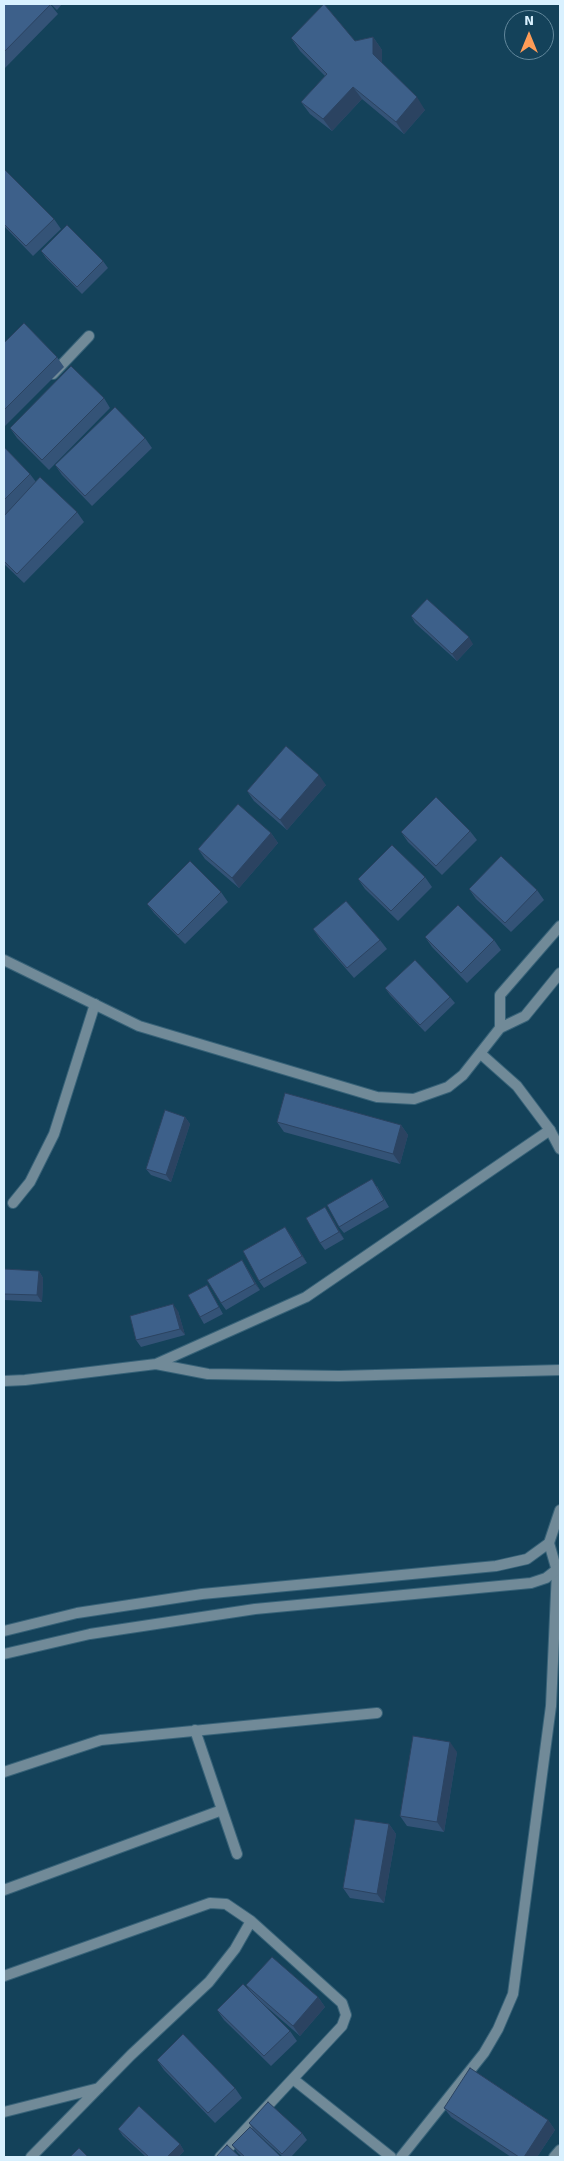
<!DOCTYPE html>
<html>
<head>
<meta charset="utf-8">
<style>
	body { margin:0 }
	#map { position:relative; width:564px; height:2161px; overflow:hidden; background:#14425a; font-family:Signika,sans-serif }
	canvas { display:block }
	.frame { position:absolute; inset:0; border:5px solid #d9f1ff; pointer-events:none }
	.north { position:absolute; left:504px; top:10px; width:50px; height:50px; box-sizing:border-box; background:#14425a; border:1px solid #63889c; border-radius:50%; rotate:0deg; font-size:14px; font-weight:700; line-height:20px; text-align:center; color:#d9f1ff }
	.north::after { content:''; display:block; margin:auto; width:18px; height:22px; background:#fe9c57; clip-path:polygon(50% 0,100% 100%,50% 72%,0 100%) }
</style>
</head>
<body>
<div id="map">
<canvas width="564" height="2161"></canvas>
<div class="frame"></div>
<div class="north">N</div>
</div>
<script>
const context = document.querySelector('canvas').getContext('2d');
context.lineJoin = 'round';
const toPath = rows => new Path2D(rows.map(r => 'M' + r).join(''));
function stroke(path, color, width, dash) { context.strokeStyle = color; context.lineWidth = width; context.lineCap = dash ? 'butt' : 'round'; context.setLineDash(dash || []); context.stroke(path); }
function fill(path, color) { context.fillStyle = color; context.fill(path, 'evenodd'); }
const minor = toPath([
	[53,374,89,336],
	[13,1203,30,1182,54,1134,95,1004],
	[156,1364,208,1374,339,1376,560,1370],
	[4,1381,25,1380,156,1364,306,1297,550,1130],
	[195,1730,237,1854],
	[4,1772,101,1740,377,1713],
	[4,1890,222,1810],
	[4,1976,210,1903,226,1904,251,1921,342,2003,346,2015,342,2026,220,2157],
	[293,2079,391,2157],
	[4,2112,99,2088],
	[31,2157,131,2055,209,1982,235,1949,251,1921],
	[401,2157,484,2053,498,2029,513,1994,551,1706,557,1571,549,1543],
	[554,2157,560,2150]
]);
const tertiary = toPath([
	[4,960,139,1026,377,1097,414,1099,448,1087,463,1075,500,1028,525,1016,560,973],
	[500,1028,500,995,560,926],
	[481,1054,517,1086,550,1130,560,1149],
	[4,1631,77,1613,202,1594,496,1566,527,1559,549,1543,560,1510],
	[4,1654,90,1634,255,1609,531,1583,546,1578,560,1567]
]);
stroke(minor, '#376278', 12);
stroke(tertiary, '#376278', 12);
stroke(minor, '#718a98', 10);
stroke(tertiary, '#718a98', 10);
fill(toPath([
	[4,4,50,4,58,14,5,68,4,67],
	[51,4,62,4,57,10],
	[373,37,382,50,382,63,425,110,404,134,362,99,332,131,310,114,301,102,325,76,300,51,291,38,355,41],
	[4,169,54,219,61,229,33,256,4,226],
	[41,251,103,261,108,268,82,294,46,258],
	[4,343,57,357,64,367,4,427],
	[104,398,110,408,49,470,17,438,10,428],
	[145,438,152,448,92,506,62,475,55,465],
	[4,447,30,474,36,482,77,512,84,522,24,583,4,564],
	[411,616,473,644,457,661,415,623],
	[326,785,287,830,254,801,247,791],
	[470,831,477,840,442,875,408,842,401,832],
	[271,833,278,843,239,888,205,859,198,849],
	[425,877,432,887,398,921,365,889,358,879],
	[469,889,537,890,544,900,511,932,476,899],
	[221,892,228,902,185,944,154,913,147,904],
	[313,929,380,940,387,949,354,978,320,939],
	[425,937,494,940,501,950,467,983,432,947],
	[385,988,450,997,455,1003,425,1032,390,995],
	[185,1117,190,1124,171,1182,151,1175,146,1169],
	[277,1122,401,1125,408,1135,400,1164,284,1132],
	[377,1186,389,1207,344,1233,339,1227],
	[325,1207,344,1239,325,1250,320,1243],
	[290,1234,307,1263,264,1288,259,1281],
	[242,1260,260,1290,226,1310,221,1303],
	[4,1269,39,1271,43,1278,42,1302,4,1300],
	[207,1285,211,1292,223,1314,204,1324,200,1317],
	[178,1311,185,1335,141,1347,136,1340],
	[457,1752,444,1832,407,1826,400,1816],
	[389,1824,396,1834,384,1903,350,1898,343,1888],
	[246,1985,318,1997,325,2007,300,2036,261,2002,290,2031,297,2041,271,2066,224,2020,217,2010,251,1992],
	[157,2060,235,2088,242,2098,215,2123,164,2070],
	[444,2108,548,2120,555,2130,537,2157,511,2157,451,2117],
	[249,2123,302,2133,307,2140,291,2157,283,2157,253,2130],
	[118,2129,180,2144,184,2151,178,2157,146,2157,123,2136],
	[232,2145,280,2156,281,2157,242,2157,237,2152]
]), '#345377');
fill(toPath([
	[373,37,382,50,382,66,373,54],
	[353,87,362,99,332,131,323,119],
	[417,97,425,110,404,134,396,122],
	[469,637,473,644,457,661,452,654],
	[319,775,326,785,287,830,280,820],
	[271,833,278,843,239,888,232,878],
	[185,1117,190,1124,171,1182,166,1175],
	[401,1125,408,1135,400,1164,393,1154],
	[325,1207,330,1214,344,1239,339,1232],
	[285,1227,290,1234,307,1263,302,1256],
	[242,1260,246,1267,260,1290,255,1284],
	[39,1271,43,1278,42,1302,37,1295],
	[173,1304,178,1311,185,1335,180,1329],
	[450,1742,457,1752,444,1832,437,1822],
	[389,1824,396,1834,384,1903,377,1894],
	[318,1997,325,2007,300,2036,293,2026],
	[548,2120,555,2130,537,2157,524,2157],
	[180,2144,184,2151,178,2157,167,2157]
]), '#2b4361');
const building = toPath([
	[4,4,51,4,4,52,4,4],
	[324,4,355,41,373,37,373,54,417,97,396,122,353,87,323,119,301,102,327,74,291,38,324,4],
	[4,169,54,219,26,246,4,224,4,169],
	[67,225,103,261,77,287,41,251,67,225],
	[24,323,57,357,4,410,4,343,24,323],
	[71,366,104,398,42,460,10,428,71,366],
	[115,407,145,438,85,496,55,465,115,407],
	[4,447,30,474,4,500,4,447],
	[40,477,77,512,17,574,4,561,4,516,40,477],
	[427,599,469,637,452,654,411,616,427,599],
	[286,746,319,775,280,820,247,791,286,746],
	[436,797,470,831,436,866,401,832,436,797],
	[238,804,271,833,232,878,198,849,238,804],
	[392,845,425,877,391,911,358,879,392,845],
	[501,856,537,890,505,923,469,889,501,856],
	[190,861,221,892,178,935,147,904,190,861],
	[346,901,380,940,347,968,313,929,346,901],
	[458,905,494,940,461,973,425,937,458,905],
	[415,960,450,997,420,1025,385,988,415,960],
	[285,1093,401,1125,393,1154,277,1122,285,1093],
	[165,1110,185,1117,166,1175,146,1169,165,1110],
	[372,1179,384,1200,339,1227,327,1205,372,1179],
	[325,1207,339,1232,320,1243,306,1218,325,1207],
	[285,1227,302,1256,259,1281,243,1251,285,1227],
	[242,1260,255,1284,221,1303,207,1280,242,1260],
	[4,1269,39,1271,37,1295,4,1294,4,1269],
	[207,1285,219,1307,200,1317,188,1295,207,1285],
	[173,1304,180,1329,136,1340,130,1316,173,1304],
	[413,1736,450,1742,437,1822,400,1816,413,1736],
	[355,1819,389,1824,377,1894,343,1888,355,1819],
	[272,1957,318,1997,293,2026,246,1985,272,1957],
	[243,1984,290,2031,264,2056,217,2010,243,1984],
	[183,2034,235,2088,208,2113,157,2060,183,2034],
	[470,2068,548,2120,524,2157,519,2157,444,2108,470,2068],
	[268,2102,302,2133,282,2154,249,2123,268,2102],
	[139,2106,180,2144,167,2157,149,2157,118,2129,139,2106],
	[250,2127,280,2156,278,2157,245,2157,232,2145,250,2127],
	[227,2145,240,2157,216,2157,227,2145],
	[79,2148,88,2157,70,2157,79,2148]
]);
fill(building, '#3d608a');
stroke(building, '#2b4361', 1);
</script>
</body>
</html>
